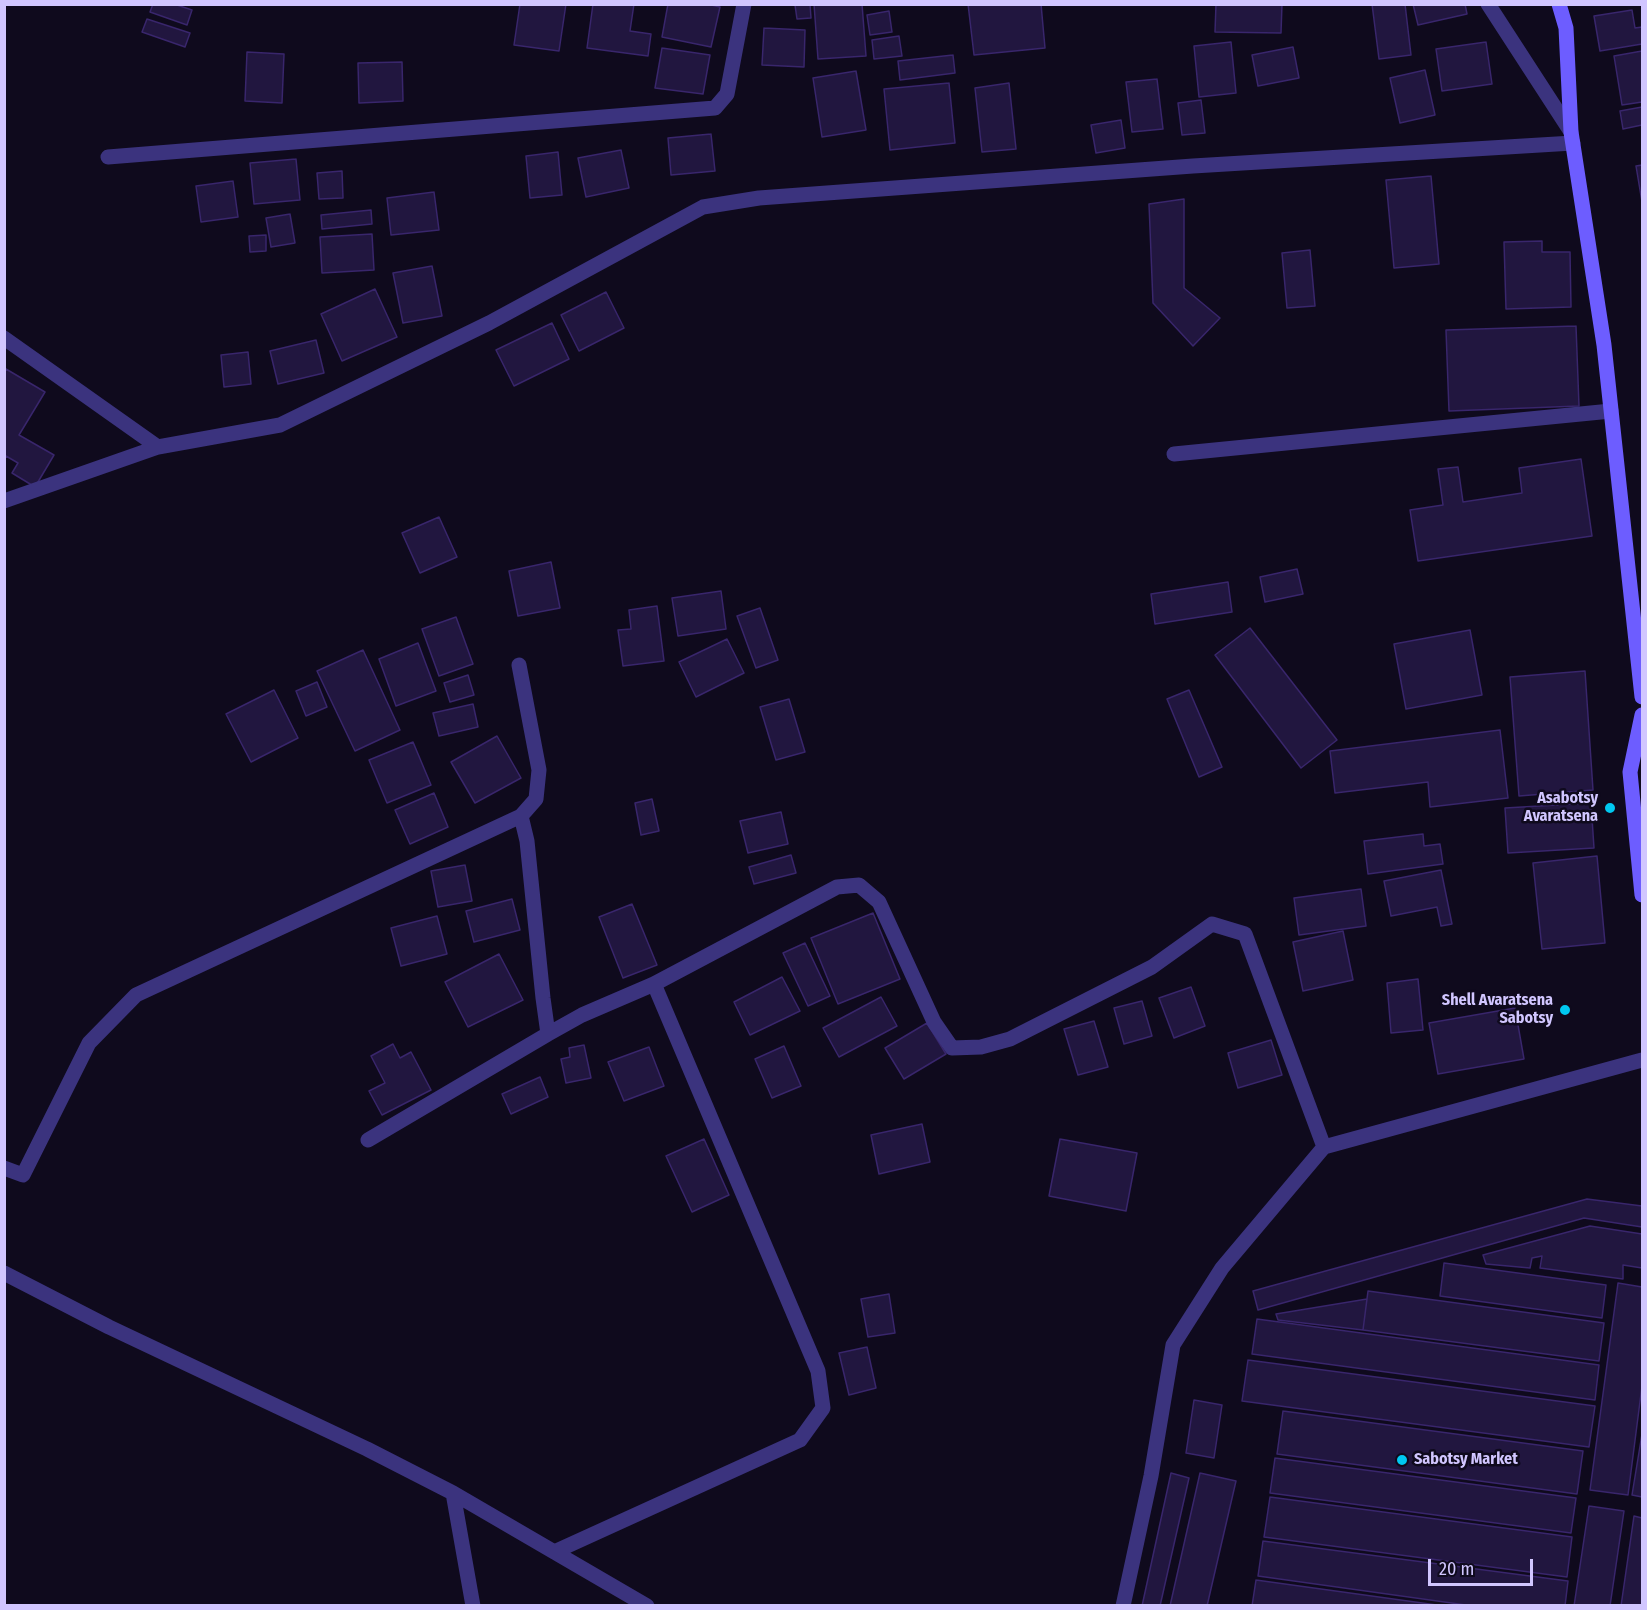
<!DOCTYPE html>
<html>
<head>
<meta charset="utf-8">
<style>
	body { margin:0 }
	#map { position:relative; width:1647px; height:1610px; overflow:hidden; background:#0f0a1d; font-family:"Fira Sans Condensed",sans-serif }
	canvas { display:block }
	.frame { position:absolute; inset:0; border:6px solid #d1c6ff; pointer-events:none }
	.scale { position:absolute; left:1428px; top:1559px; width:105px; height:27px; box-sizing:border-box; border:3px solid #d1c6ff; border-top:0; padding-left:8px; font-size:18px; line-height:21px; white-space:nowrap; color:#d1c6ff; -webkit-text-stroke:4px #0f0a1d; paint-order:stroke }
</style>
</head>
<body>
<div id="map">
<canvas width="1647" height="1610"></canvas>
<div class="frame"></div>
<div class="scale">20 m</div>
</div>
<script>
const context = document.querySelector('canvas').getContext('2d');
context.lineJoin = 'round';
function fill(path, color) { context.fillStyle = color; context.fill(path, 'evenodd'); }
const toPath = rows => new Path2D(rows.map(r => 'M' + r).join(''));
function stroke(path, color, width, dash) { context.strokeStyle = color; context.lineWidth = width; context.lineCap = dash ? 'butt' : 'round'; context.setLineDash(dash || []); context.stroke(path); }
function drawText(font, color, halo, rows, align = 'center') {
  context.font = font + ' "Fira Sans Condensed",sans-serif'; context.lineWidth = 5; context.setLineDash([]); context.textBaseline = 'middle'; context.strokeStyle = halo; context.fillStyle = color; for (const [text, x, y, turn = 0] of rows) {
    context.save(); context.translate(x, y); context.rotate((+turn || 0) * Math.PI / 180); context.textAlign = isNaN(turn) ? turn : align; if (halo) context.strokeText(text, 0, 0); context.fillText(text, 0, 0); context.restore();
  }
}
const building = toPath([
	[153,4,174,4,192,10,187,25,150,12,153,4],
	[520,4,566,4,559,51,514,45,520,4],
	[593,4,634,4,630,31,651,34,648,56,587,48,593,4],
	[668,4,707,4,720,7,711,47,662,37,668,4],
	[810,4,811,18,797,19,795,5,810,4],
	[814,4,862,4,866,56,818,59,814,4],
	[968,4,1041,4,1045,48,974,55,968,4],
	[1216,4,1282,4,1281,33,1215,32,1216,4],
	[1372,4,1405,4,1411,55,1379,59,1372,4],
	[1413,4,1465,4,1467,14,1418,25,1413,4],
	[1632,10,1635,28,1642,27,1642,44,1600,51,1594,16,1632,10],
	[889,11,892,32,870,35,867,15,889,11],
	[147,19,190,33,185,47,142,32,147,19],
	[764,28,805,30,804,67,762,65,764,28],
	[899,36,902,56,874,59,872,40,899,36],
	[1231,42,1236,93,1199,97,1194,46,1231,42],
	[1486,42,1492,84,1442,91,1436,49,1486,42],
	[1293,47,1299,78,1258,86,1252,55,1293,47],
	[662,48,710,55,703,94,655,88,662,48],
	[1642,51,1642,102,1622,105,1614,56,1642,51],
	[247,52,284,54,282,103,245,101,247,52],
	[953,55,955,73,900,80,898,61,953,55],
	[402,62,403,101,359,103,358,63,402,62],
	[1425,70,1435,115,1400,123,1390,78,1425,70],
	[856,71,866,130,822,137,813,78,856,71],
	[1157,79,1163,129,1132,132,1126,82,1157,79],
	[949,83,955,143,890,150,884,89,949,83],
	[1009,83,1016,149,982,152,975,88,1009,83],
	[1201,100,1205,133,1182,135,1178,103,1201,100],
	[1642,107,1642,125,1623,129,1620,111,1642,107],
	[1121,120,1125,148,1096,153,1091,125,1121,120],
	[711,134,715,171,671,175,668,138,711,134],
	[621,150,629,188,586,197,578,158,621,150],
	[558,152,562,195,530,198,526,156,558,152],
	[296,159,300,200,254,204,250,163,296,159],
	[1642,165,1642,202,1636,166,1642,165],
	[342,171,343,198,319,199,317,173,342,171],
	[1431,176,1439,264,1394,268,1386,180,1431,176],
	[233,181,238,217,201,222,196,186,233,181],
	[434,192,439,230,391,235,387,198,434,192],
	[1184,199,1184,288,1220,318,1193,346,1153,303,1149,204,1184,199],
	[371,210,372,224,322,229,321,215,371,210],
	[290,214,295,243,271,247,266,218,290,214],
	[372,234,374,270,322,273,320,237,372,234],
	[266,235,266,251,250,252,249,236,266,235],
	[1542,241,1542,252,1570,252,1571,307,1506,309,1504,242,1542,241],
	[1310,250,1315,306,1287,308,1282,253,1310,250],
	[432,266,442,316,403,323,393,273,432,266],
	[375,289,397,337,342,361,321,314,375,289],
	[606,292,624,328,579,351,561,315,606,292],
	[552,323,569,359,514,386,496,350,552,323],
	[1576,326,1579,406,1449,411,1446,330,1576,326],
	[316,340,324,373,278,384,270,351,316,340],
	[248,352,251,384,224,387,221,355,248,352],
	[6,369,45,392,19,435,54,455,35,487,12,473,18,463,6,456,4,459,4,373,6,369],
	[1581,459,1592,536,1418,561,1410,510,1443,505,1438,469,1458,467,1463,502,1522,493,1519,468,1581,459],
	[439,517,457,557,420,573,402,533,439,517],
	[551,562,560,608,518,616,509,571,551,562],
	[1297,569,1303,594,1265,602,1260,577,1297,569],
	[1228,582,1232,612,1155,624,1151,594,1228,582],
	[721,591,726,629,678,636,672,598,721,591],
	[657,606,664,661,623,666,618,630,631,629,629,610,657,606],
	[760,608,778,660,756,668,737,616,760,608],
	[456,617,473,664,439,676,422,629,456,617],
	[1250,628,1337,740,1301,768,1215,655,1250,628],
	[1470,630,1482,695,1406,709,1394,644,1470,630],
	[727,639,744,673,696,697,679,662,727,639],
	[418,643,436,691,396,706,379,659,418,643],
	[363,650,400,730,355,751,317,671,363,650],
	[1585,671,1593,790,1519,796,1510,677,1585,671],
	[468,675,474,695,450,702,444,683,468,675],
	[317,682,327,707,306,716,296,691,317,682],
	[274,690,298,738,251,762,226,714,274,690],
	[1189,690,1222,767,1199,777,1167,699,1189,690],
	[789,699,805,752,776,760,760,707,789,699],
	[473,704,478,727,439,736,433,713,473,704],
	[1500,730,1508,798,1430,807,1428,782,1335,793,1330,751,1500,730],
	[497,736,521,778,475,803,451,762,497,736],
	[413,742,431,785,387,803,369,760,413,742],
	[434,793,448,827,410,844,395,810,434,793],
	[652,799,659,831,641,835,635,803,652,799],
	[1591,803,1594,848,1508,853,1505,808,1591,803],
	[781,812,788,844,748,853,740,821,781,812],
	[1423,834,1424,846,1440,844,1443,864,1368,874,1364,841,1423,834],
	[791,855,796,873,754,884,749,867,791,855],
	[1597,856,1605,943,1542,949,1533,863,1597,856],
	[465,865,472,901,438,907,431,871,465,865],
	[1441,870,1452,924,1441,926,1437,907,1391,916,1384,881,1441,870],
	[1361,889,1366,926,1299,935,1294,898,1361,889],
	[512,899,520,930,474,942,466,911,512,899],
	[632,904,657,965,623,978,599,917,632,904],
	[873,913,900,979,838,1004,811,938,873,913],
	[437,916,447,954,401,966,391,928,437,916],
	[1343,931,1353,980,1303,991,1293,942,1343,931],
	[805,943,830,996,808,1006,783,953,805,943],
	[499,954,523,1000,468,1027,445,982,499,954],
	[782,977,800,1011,750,1035,734,1002,782,977],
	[1418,979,1423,1030,1391,1033,1387,983,1418,979],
	[1191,987,1205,1026,1174,1038,1159,998,1191,987],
	[881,997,897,1026,839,1057,823,1028,881,997],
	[1142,1001,1152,1036,1124,1044,1114,1008,1142,1001],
	[1515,1008,1524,1059,1438,1074,1429,1023,1515,1008],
	[1094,1021,1108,1067,1078,1075,1064,1029,1094,1021],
	[927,1023,946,1054,904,1079,885,1048,927,1023],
	[1271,1040,1282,1075,1238,1088,1228,1053,1271,1040],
	[393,1044,400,1058,411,1052,431,1090,382,1115,369,1091,385,1083,371,1056,393,1044],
	[584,1045,591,1078,566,1083,561,1059,570,1057,569,1048,584,1045],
	[784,1046,801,1086,772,1098,755,1059,784,1046],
	[649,1047,664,1086,624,1101,608,1062,649,1047],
	[540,1077,548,1097,511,1114,502,1094,540,1077],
	[922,1124,930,1162,879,1174,871,1135,922,1124],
	[704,1139,729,1195,692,1212,666,1156,704,1139],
	[1060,1139,1137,1153,1126,1211,1049,1196,1060,1139],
	[1587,1199,1642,1206,1642,1227,1584,1218,1258,1310,1253,1291,1587,1199],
	[1590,1226,1642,1234,1642,1268,1623,1265,1623,1279,1540,1268,1542,1256,1532,1258,1530,1268,1486,1264,1483,1255,1590,1226],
	[1444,1263,1606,1285,1602,1318,1440,1296,1444,1263],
	[1618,1283,1642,1287,1642,1386,1628,1495,1590,1490,1618,1283],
	[1368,1291,1604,1323,1599,1361,1363,1330,1368,1291],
	[889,1294,895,1333,868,1337,861,1299,889,1294],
	[1367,1299,1363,1330,1278,1320,1276,1314,1367,1299],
	[1257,1319,1599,1365,1595,1400,1252,1354,1257,1319],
	[867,1347,876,1388,849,1395,839,1353,867,1347],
	[1248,1360,1595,1406,1589,1447,1242,1401,1248,1360],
	[1194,1400,1222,1405,1214,1458,1186,1453,1194,1400],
	[1283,1411,1583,1451,1577,1494,1277,1454,1283,1411],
	[1642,1434,1642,1497,1632,1495,1642,1434],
	[1275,1458,1576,1498,1571,1533,1270,1493,1275,1458],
	[1171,1473,1189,1478,1160,1606,1142,1606,1171,1473],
	[1200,1473,1236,1481,1207,1606,1170,1606,1200,1473],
	[1270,1497,1572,1537,1567,1577,1264,1537,1270,1497],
	[1589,1506,1624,1511,1610,1606,1574,1606,1589,1506],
	[1634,1516,1642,1518,1642,1606,1621,1606,1634,1516],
	[1263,1541,1568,1581,1565,1606,1473,1606,1258,1576,1263,1541],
	[1256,1580,1444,1606,1252,1606,1256,1580]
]);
fill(building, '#21163f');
stroke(building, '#39266c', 1.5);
stroke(toPath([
	[1174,454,1611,411]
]), '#3b337e', 15);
stroke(toPath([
	[1488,4,1571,132],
	[108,157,715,108,727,94,744,4],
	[4,338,158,447],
	[4,501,158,447,280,425,489,323,703,207,759,198,1193,166,1573,143],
	[519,665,539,770,536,799,521,816],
	[368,1140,548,1034],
	[4,1168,23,1175,89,1043,136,995,521,816,527,841,543,998,548,1034,582,1015,654,984],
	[4,1273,109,1327,367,1449,453,1493,647,1606],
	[453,1493,473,1606],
	[554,1552,800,1440,823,1408,818,1371,654,984,837,887,859,885,879,902,934,1022,952,1048,981,1047,1010,1039,1152,967,1212,924,1245,934,1324,1147],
	[1123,1606,1151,1476,1173,1345,1222,1268,1324,1147,1642,1060]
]), '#3b337e', 15);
stroke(toPath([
	[1559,4,1566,28,1571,132,1604,345,1642,697],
	[1642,715,1630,772,1642,895]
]), '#6d5dff', 15);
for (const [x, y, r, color] of [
	[1610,808,6,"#00c8f1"],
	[1565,1010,6,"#00c8f1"],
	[1402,1460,6,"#00c8f1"]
]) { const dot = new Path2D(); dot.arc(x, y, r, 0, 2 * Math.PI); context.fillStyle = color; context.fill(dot); stroke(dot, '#0f0a1d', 2); }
drawText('bold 16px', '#d1c6ff', '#0f0a1d', [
	["Asabotsy",1598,799],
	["Avaratsena",1598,817],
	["Shell Avaratsena",1553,1001],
	["Sabotsy",1553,1019],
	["Sabotsy Market",1414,1460,"left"]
], 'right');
</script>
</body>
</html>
